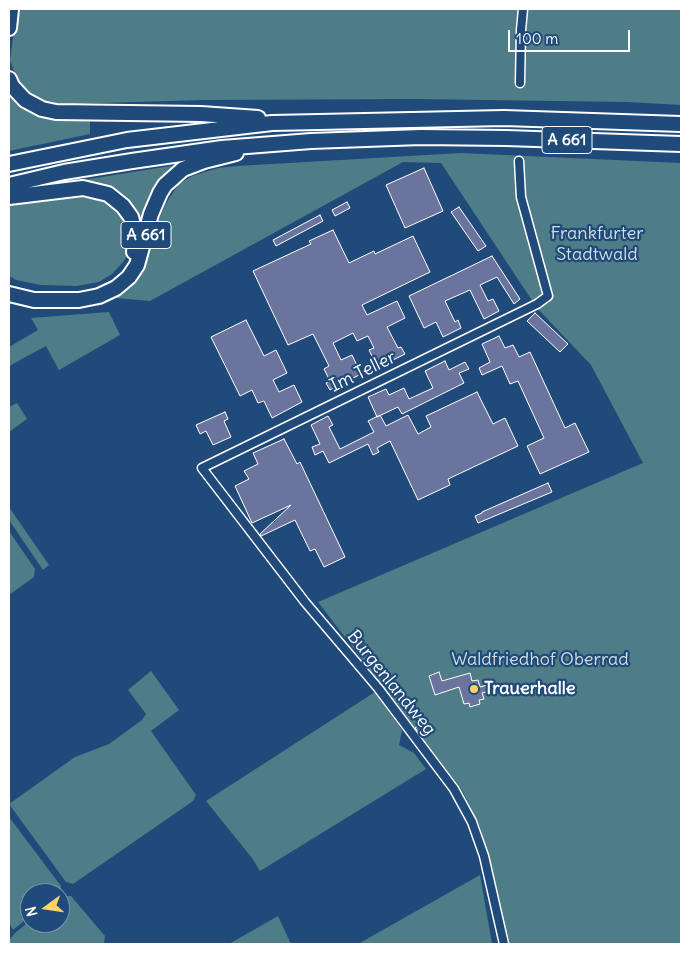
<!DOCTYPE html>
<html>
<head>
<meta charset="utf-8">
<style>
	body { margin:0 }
	#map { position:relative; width:690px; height:953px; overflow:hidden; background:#1f4a7a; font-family:Delius,sans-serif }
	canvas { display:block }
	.frame { position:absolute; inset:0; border:10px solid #fff; pointer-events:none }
	.north { position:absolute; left:20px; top:883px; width:50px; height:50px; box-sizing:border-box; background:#1f4a7a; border:1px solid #7992af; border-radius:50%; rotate:256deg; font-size:14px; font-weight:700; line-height:20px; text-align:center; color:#fff }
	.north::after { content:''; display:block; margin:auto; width:18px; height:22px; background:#ffd166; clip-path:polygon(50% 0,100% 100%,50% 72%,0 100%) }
	.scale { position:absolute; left:508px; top:30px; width:122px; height:22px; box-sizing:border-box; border:2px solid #fff; border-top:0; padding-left:6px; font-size:15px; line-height:18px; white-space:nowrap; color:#fff; -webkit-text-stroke:4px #1f4a7a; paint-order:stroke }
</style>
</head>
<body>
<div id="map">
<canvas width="690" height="953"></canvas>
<div class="frame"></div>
<div class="north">N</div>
<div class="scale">100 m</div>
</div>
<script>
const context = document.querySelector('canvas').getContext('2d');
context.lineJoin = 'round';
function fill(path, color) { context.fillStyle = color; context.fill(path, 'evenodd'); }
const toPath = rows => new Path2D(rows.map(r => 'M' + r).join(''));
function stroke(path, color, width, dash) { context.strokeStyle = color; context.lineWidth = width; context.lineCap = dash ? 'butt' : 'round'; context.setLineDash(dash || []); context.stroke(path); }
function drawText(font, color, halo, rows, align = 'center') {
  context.font = font + ' Delius,sans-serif'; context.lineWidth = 4.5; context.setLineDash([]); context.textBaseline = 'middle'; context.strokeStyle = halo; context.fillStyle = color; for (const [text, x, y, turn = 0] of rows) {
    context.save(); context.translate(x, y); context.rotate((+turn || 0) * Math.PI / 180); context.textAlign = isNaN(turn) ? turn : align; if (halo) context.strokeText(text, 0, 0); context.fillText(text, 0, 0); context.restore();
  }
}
fill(toPath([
	[21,9,681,9,681,105,627,102,415,99,206,100,63,104,39,101,23,90,17,80,10,60,15,24],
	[9,94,39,117,90,121,90,134,9,151],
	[461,153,681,163,681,944,508,944,495,886,480,827,462,790,318,602,643,463,591,365,537,308,441,163,403,162,150,301,116,298,140,270,161,214,168,200,178,185,192,176,218,168,237,166],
	[183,164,142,230,127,201,119,193,108,187,99,184,83,182,83,180],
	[81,191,108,198,126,220,131,234,129,251,124,261,112,274,99,282,77,286,41,285,16,280,9,276,9,201],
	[109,312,120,335,59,370,46,346,9,366,9,347,38,330,31,318],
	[17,403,27,419,9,432,9,407],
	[9,507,49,565,43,570,9,520],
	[9,531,35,569,34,577,9,595],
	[151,671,179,710,151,731,196,795,193,801,73,884,66,882,9,804,75,757,109,744,142,720,146,714,128,690],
	[375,692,402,730,399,745,414,753,426,769,260,871,252,858,206,801],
	[9,817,61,886,61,892,59,893,30,893,30,916,13,930,9,923],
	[480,875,492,944,358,944],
	[63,896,71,896,105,936,104,943,9,944,9,940,16,932,30,921,30,923,60,923,60,898],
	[278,916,291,944,229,944]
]), '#4f7d87');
const building = toPath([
	[424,168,443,211,405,228,386,185,424,168],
	[347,202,350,208,335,216,332,210,347,202],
	[459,207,486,246,478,251,451,212,459,207],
	[320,215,323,221,276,246,273,240,320,215],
	[333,230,349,263,374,251,375,254,413,236,430,272,362,305,367,315,397,301,405,318,387,327,398,348,401,347,405,354,387,363,385,360,376,364,369,350,374,348,368,336,357,341,353,333,333,343,341,360,352,355,361,374,330,390,326,383,330,381,324,369,329,366,313,334,288,345,253,271,311,244,309,241,333,230],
	[492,256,520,299,514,304,497,277,480,285,488,301,493,299,499,311,484,319,470,290,445,301,455,322,458,320,461,328,443,337,436,322,424,328,409,296,492,256],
	[535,313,568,344,560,352,527,321,535,313],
	[246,320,264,356,276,350,287,373,273,380,279,392,294,385,302,402,272,418,264,401,258,403,252,390,240,396,211,337,246,320],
	[499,336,505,348,513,345,519,357,530,352,565,428,575,423,589,452,540,474,527,446,544,438,518,381,510,384,502,366,482,375,479,368,490,362,482,344,499,336],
	[445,361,449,370,465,362,469,369,459,373,464,383,402,414,398,407,377,417,368,397,386,389,389,395,404,388,409,399,433,388,425,371,445,361],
	[477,392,493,424,505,418,518,446,448,479,450,485,418,500,390,441,377,448,379,452,373,455,368,444,329,463,323,451,315,455,312,447,320,444,311,425,328,416,333,425,329,427,340,449,374,432,368,421,380,415,386,426,408,415,418,434,431,427,426,416,477,392],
	[225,412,228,419,224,421,231,437,213,445,206,431,200,434,196,425,225,412],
	[284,439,297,464,300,462,345,557,324,567,315,549,310,551,295,520,261,536,260,534,291,505,252,523,235,486,249,479,244,471,258,464,253,453,284,439],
	[548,483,552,492,478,523,475,516,482,513,482,512,548,483],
	[439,672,442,681,470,673,472,681,478,680,480,687,488,685,489,691,482,693,484,699,479,700,480,704,470,707,469,703,464,704,459,687,435,695,429,676,439,672],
	[425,721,431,729,422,737,415,728,425,721]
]);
fill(building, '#6b749d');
stroke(building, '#fff', 1);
const street = toPath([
	[520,83,521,30,523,9],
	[504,944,484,856,472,822,454,789,378,688,305,602,202,468,537,304,548,296,521,197,519,161]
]);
const highway = toPath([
	[9,28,11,9],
	[9,79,12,86,25,100,42,109,56,112,201,114,258,118],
	[9,164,127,140,272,123,504,118,681,124],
	[9,185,64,172,132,161,222,148,311,141,421,137,506,138,681,144],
	[9,197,83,188,108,194,123,206,131,217,136,235,134,252],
	[9,294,34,300,79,300,99,296,116,288,129,277,137,265,151,214,160,193,165,185,183,169,204,161,236,153]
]);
stroke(street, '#fff', 11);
stroke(highway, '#fff', 18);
stroke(street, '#1f4a7a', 8);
stroke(highway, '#1f4a7a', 14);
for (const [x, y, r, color] of [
	[474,689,5,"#ffd166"]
]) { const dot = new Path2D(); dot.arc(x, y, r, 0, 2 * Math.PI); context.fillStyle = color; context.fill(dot); stroke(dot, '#1f4a7a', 2); }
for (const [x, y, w] of [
	[567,140,50],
	[146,235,50]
]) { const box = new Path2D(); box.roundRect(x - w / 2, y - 13.5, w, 27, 4); context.fillStyle = '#1f4a7a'; context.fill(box); stroke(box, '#fff', 1); }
drawText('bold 16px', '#fff', null, [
	["A 661",567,140],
	["A 661",146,235]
]);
drawText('18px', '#d3dee1', '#1f4a7a', [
	["Frankfurter",597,234],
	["Stadtwald",597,255],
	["Waldfriedhof Oberrad",540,660]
]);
drawText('18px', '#fff', '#1f4a7a', [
	["Im Teller",363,372,-26],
	["Burgenlandweg",391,683,51]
]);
drawText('bold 18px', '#fff', '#1f4a7a', [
	["Trauerhalle",484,689]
], 'left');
</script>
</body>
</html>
